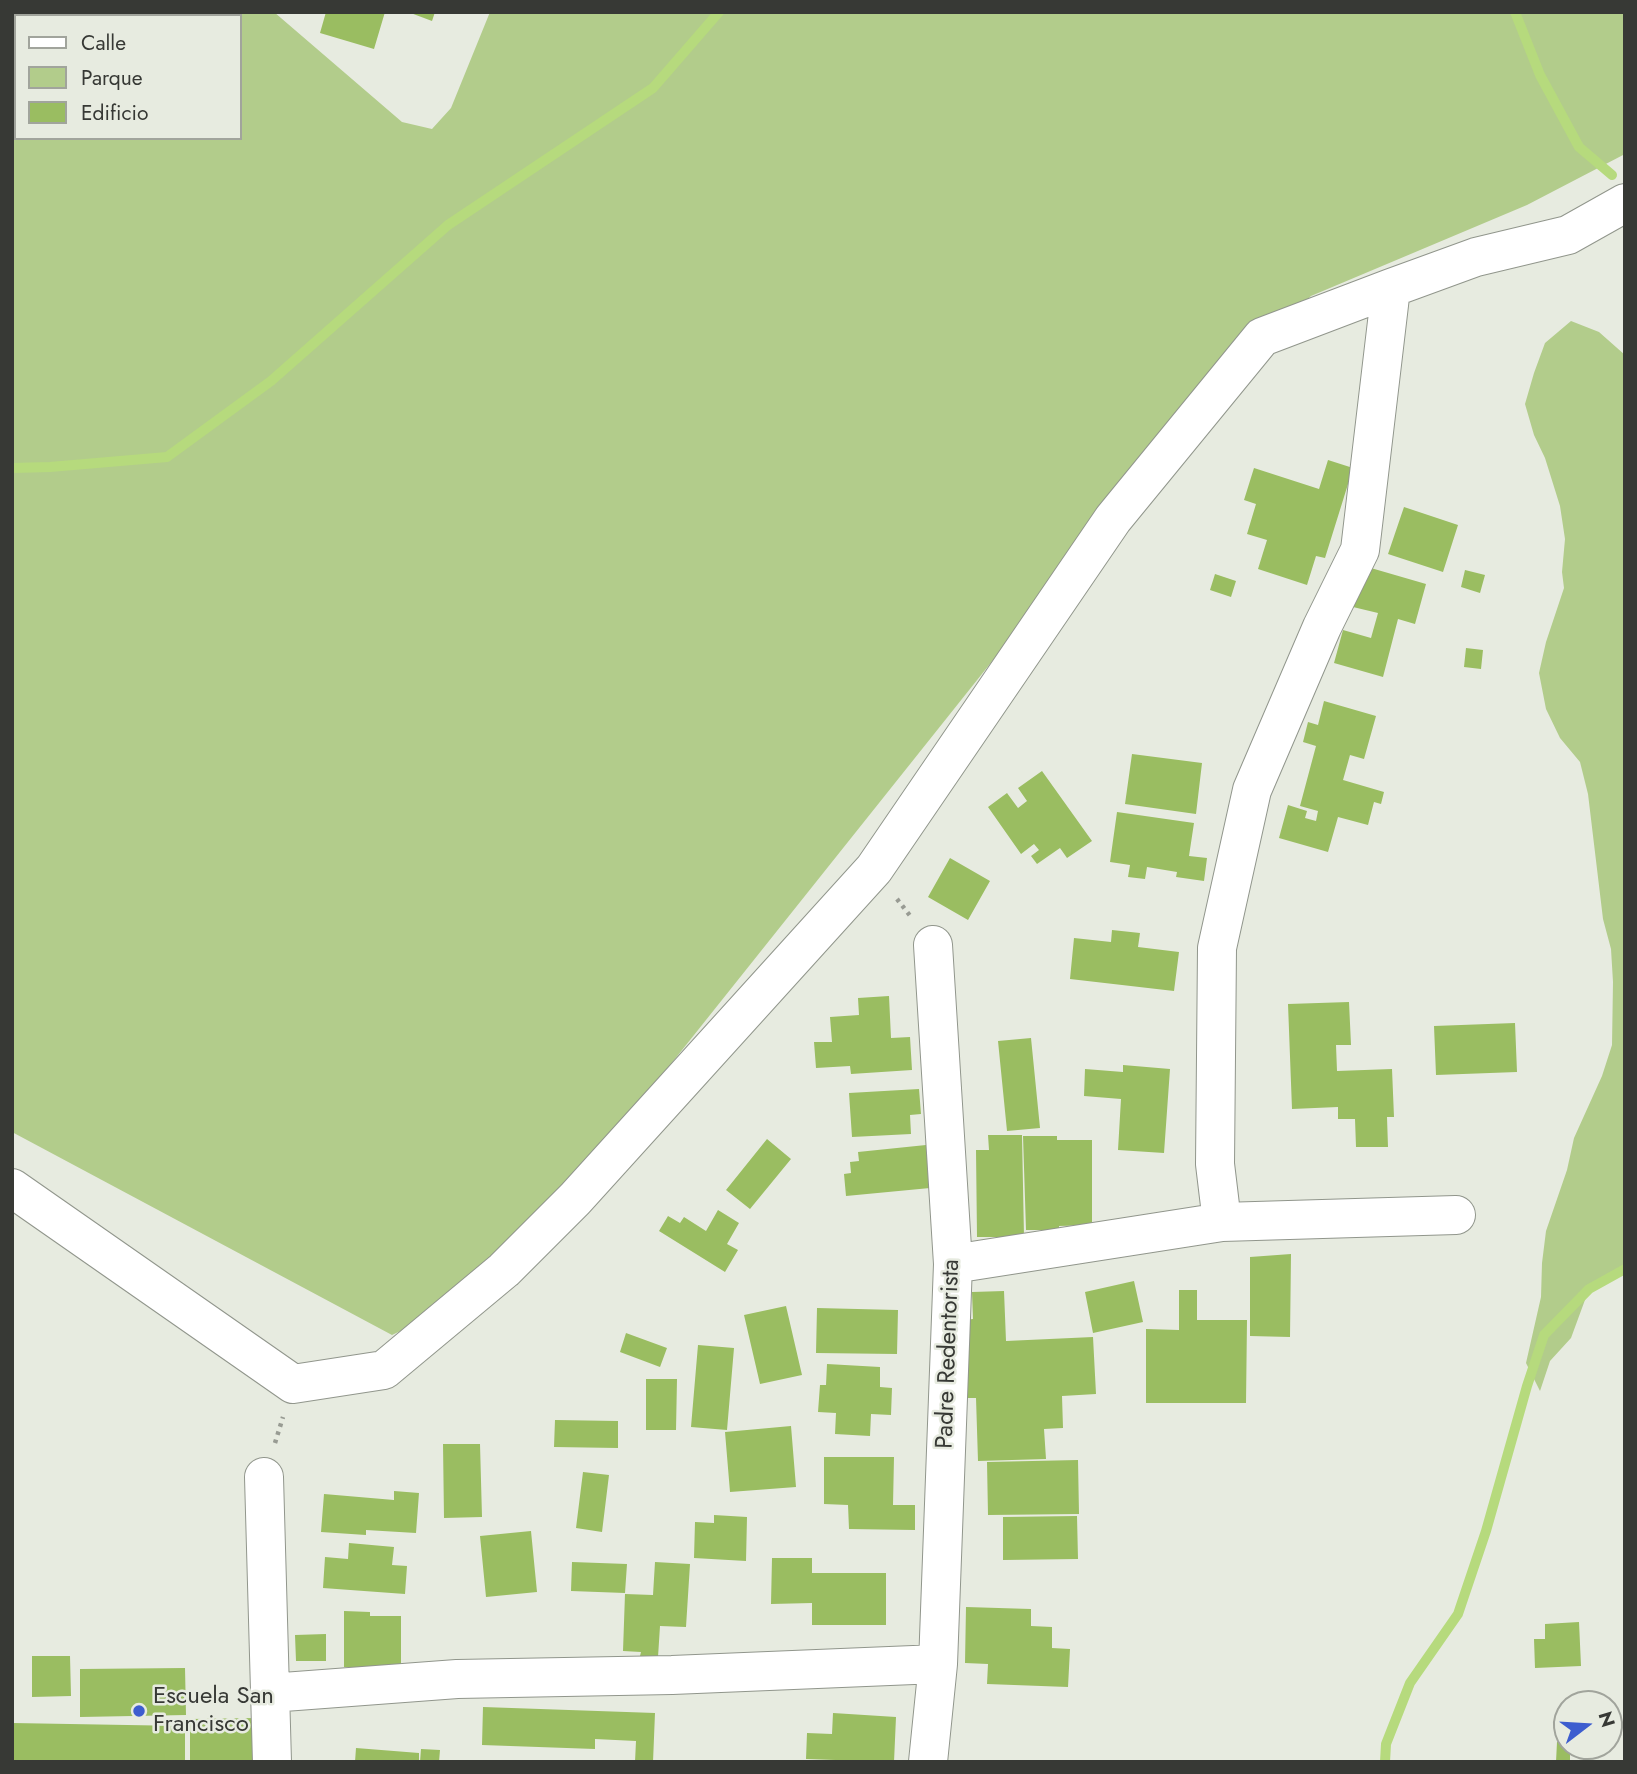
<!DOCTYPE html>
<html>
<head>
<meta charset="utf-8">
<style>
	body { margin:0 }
	#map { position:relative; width:1637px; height:1774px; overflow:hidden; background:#e7ebe0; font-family:Jost,sans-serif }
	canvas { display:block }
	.frame { position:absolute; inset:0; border:14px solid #373935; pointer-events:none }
	.legend { position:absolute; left:14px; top:14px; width:228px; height:126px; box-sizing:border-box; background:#e7ebe0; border:2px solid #a1a49c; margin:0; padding:9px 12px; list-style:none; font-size:21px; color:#373935 }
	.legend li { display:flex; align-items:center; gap:14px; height:35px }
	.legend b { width:35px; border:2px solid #a1a49c }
	.north { position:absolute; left:1553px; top:1690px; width:70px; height:70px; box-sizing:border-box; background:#e7ebe0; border:2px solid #a1a49c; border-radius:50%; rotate:73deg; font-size:19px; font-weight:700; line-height:28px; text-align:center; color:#373935 }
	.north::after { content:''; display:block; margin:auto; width:24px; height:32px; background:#3d5dcf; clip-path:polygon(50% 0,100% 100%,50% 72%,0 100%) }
</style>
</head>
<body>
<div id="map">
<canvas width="1637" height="1774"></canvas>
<div class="frame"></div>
<ul class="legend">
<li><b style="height:9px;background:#fff"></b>Calle</li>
<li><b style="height:19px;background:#b2cc8b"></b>Parque</li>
<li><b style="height:19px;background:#9abd61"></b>Edificio</li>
</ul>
<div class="north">N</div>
</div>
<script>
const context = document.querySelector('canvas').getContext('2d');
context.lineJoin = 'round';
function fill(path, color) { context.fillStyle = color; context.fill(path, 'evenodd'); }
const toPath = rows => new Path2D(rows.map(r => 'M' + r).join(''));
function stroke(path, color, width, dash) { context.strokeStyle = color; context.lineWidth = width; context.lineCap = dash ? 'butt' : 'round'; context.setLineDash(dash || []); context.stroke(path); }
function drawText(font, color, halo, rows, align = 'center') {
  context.font = font + ' Jost,sans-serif'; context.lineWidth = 5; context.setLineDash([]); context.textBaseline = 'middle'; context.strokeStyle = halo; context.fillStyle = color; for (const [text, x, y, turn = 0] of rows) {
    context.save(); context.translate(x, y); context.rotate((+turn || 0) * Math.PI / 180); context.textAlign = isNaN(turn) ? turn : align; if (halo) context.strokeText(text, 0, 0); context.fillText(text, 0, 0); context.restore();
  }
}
fill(toPath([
	[12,12,274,12,402,122,432,129,451,108,490,12,1625,12,1625,154,1527,205,1311,296,1194,408,509,1267,469,1298,392,1335,12,1132],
	[16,16,240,16,240,138,16,138],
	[1571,321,1599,332,1625,355,1625,1265,1589,1289,1571,1338,1550,1361,1540,1391,1526,1363,1541,1297,1542,1263,1546,1231,1567,1170,1574,1138,1602,1076,1612,1045,1613,982,1611,949,1603,919,1588,794,1580,762,1560,738,1546,709,1539,673,1546,642,1564,588,1562,572,1565,539,1560,506,1545,458,1534,435,1525,404,1534,373,1545,343]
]), '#b2cc8b');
stroke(toPath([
	[1515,12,1540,75,1579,147,1612,175],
	[12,468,50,467,167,457,271,381,448,225,653,88,719,12],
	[1385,1762,1386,1744,1410,1683,1458,1614,1486,1531,1527,1386,1544,1335,1589,1289,1625,1269]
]), '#b6da7d', 10);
fill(toPath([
	[326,12,385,12,374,49,320,33],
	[408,12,435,12,432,21],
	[1328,460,1353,468,1325,558,1316,556,1307,585,1258,569,1267,540,1247,534,1256,504,1244,500,1254,468,1319,489],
	[1404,507,1458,525,1443,572,1388,554],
	[1364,566,1426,584,1415,624,1398,619,1383,677,1334,663,1343,630,1371,638,1378,613,1353,607],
	[1465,570,1485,575,1480,593,1461,587],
	[1215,574,1236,581,1231,597,1210,590],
	[1466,648,1483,650,1481,669,1464,667],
	[1324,701,1376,716,1364,759,1350,755,1343,780,1384,792,1381,804,1374,802,1368,825,1338,817,1328,852,1279,838,1288,805,1307,811,1305,818,1316,821,1318,811,1300,806,1316,746,1303,742,1308,722,1318,725],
	[1132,754,1202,763,1196,814,1125,804],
	[1042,771,1092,841,1067,858,1060,848,1037,864,1031,856,1039,850,1034,844,1021,854,988,807,1007,793,1018,808,1027,801,1018,788],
	[1117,812,1194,823,1189,856,1207,858,1204,881,1176,877,1177,872,1147,867,1145,879,1128,877,1130,865,1110,862],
	[950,858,990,881,968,920,928,897],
	[1112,930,1140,933,1138,947,1179,952,1174,991,1070,979,1074,938,1111,942],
	[889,996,891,1038,910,1037,912,1070,851,1074,850,1066,816,1068,814,1042,832,1042,830,1017,859,1015,858,998],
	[1349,1002,1351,1045,1336,1045,1337,1071,1392,1069,1394,1117,1387,1117,1388,1147,1356,1147,1355,1119,1338,1119,1338,1107,1292,1109,1288,1004],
	[1515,1023,1517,1072,1436,1075,1434,1026],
	[1031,1038,1040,1128,1007,1131,998,1041],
	[1123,1065,1170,1069,1164,1153,1118,1150,1121,1099,1084,1096,1085,1069,1123,1072],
	[919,1089,921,1114,910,1115,911,1134,852,1137,849,1093],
	[988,1135,1022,1135,1024,1237,977,1237,976,1150,989,1150],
	[1023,1136,1057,1136,1057,1140,1092,1140,1092,1225,1059,1226,1059,1230,1026,1230],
	[767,1139,791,1159,750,1209,726,1190],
	[926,1145,930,1188,846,1196,844,1174,851,1173,850,1162,859,1161,858,1152],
	[718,1210,739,1223,727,1244,738,1250,725,1272,659,1231,668,1216,680,1223,684,1217,706,1231],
	[1291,1254,1290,1337,1250,1336,1250,1257],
	[1134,1281,1143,1322,1093,1333,1085,1292],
	[1179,1290,1197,1290,1197,1320,1247,1320,1246,1403,1146,1403,1146,1329,1179,1330],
	[1004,1291,1006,1341,1093,1337,1096,1394,1062,1396,1063,1428,1044,1429,1046,1459,978,1461,976,1398,968,1398,964,1320,973,1319,972,1292],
	[786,1306,802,1375,760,1384,744,1315],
	[817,1308,898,1310,897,1354,816,1353],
	[626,1333,667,1348,660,1367,620,1352],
	[698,1345,734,1348,727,1430,691,1427],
	[827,1364,880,1367,880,1387,892,1388,891,1415,871,1414,870,1436,835,1434,836,1413,818,1412,820,1385,826,1385],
	[646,1379,677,1379,676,1430,646,1430],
	[555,1420,618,1421,618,1448,554,1447],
	[791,1426,796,1487,730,1492,725,1432],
	[443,1444,480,1444,482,1517,444,1518],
	[824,1457,894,1457,893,1505,915,1505,915,1530,849,1529,848,1505,824,1504],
	[1078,1460,1079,1514,988,1515,987,1462],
	[583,1472,609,1475,602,1532,576,1528],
	[394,1491,419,1493,416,1533,366,1530,366,1535,321,1532,324,1494,394,1500],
	[714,1515,747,1517,746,1561,694,1558,695,1522,714,1523],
	[1077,1516,1078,1559,1003,1560,1003,1517],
	[531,1531,537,1592,486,1597,480,1536],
	[349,1543,394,1547,392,1565,407,1566,405,1594,323,1588,325,1557,348,1559],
	[772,1558,812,1558,812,1573,886,1573,886,1625,812,1625,812,1603,771,1604],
	[572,1562,627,1564,625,1593,571,1591],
	[655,1562,690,1564,686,1627,660,1626,658,1657,640,1656,641,1652,623,1651,625,1594,653,1595],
	[966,1607,1031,1609,1031,1626,1052,1627,1052,1648,1070,1649,1068,1687,987,1684,988,1664,965,1663],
	[344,1611,370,1612,370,1616,401,1616,401,1667,344,1667],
	[1579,1622,1581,1666,1535,1668,1534,1639,1545,1639,1545,1624],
	[326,1634,326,1661,296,1661,295,1635],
	[32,1656,70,1656,71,1696,32,1697],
	[185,1668,186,1715,80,1717,80,1669],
	[483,1707,655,1713,653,1762,635,1762,636,1741,595,1739,595,1749,482,1745],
	[833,1713,896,1717,894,1762,806,1759,807,1733,832,1734],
	[256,1718,257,1762,190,1762,190,1719],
	[12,1723,185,1726,185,1762,12,1762],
	[1557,1742,1567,1742,1567,1746,1570,1746,1570,1762,1556,1762],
	[356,1748,419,1753,419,1762,355,1762],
	[421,1749,440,1750,439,1762,420,1762]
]), '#9abd61');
const minor = toPath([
	[12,1188,293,1384,384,1370,504,1270,575,1199,874,869,1113,519,1262,337,1391,288,1476,257,1568,235,1625,203],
	[1222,1222,1215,1164,1217,948,1252,790,1322,627,1360,550,1391,288],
	[953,1264,1222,1222,1456,1215],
	[264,1477,272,1762],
	[270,1693,457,1679,672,1675,938,1664],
	[928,1762,938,1664,953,1264,933,945]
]);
stroke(minor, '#91968c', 40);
stroke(toPath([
	[897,899,911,917],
	[275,1443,283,1417]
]), '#989b93', 4.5, [3.5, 5]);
stroke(minor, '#fff', 38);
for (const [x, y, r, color] of [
	[139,1711,7,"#3d5dcf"]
]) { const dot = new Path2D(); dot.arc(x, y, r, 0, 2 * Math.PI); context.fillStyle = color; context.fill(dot); stroke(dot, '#e7ebe0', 2.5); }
drawText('24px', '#373935', '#e7ebe0', [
	["Padre Redentorista",949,1354,-88]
]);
drawText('24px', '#373935', '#e7ebe0', [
	["Escuela San",153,1697],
	["Francisco",153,1725]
], 'left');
</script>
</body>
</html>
